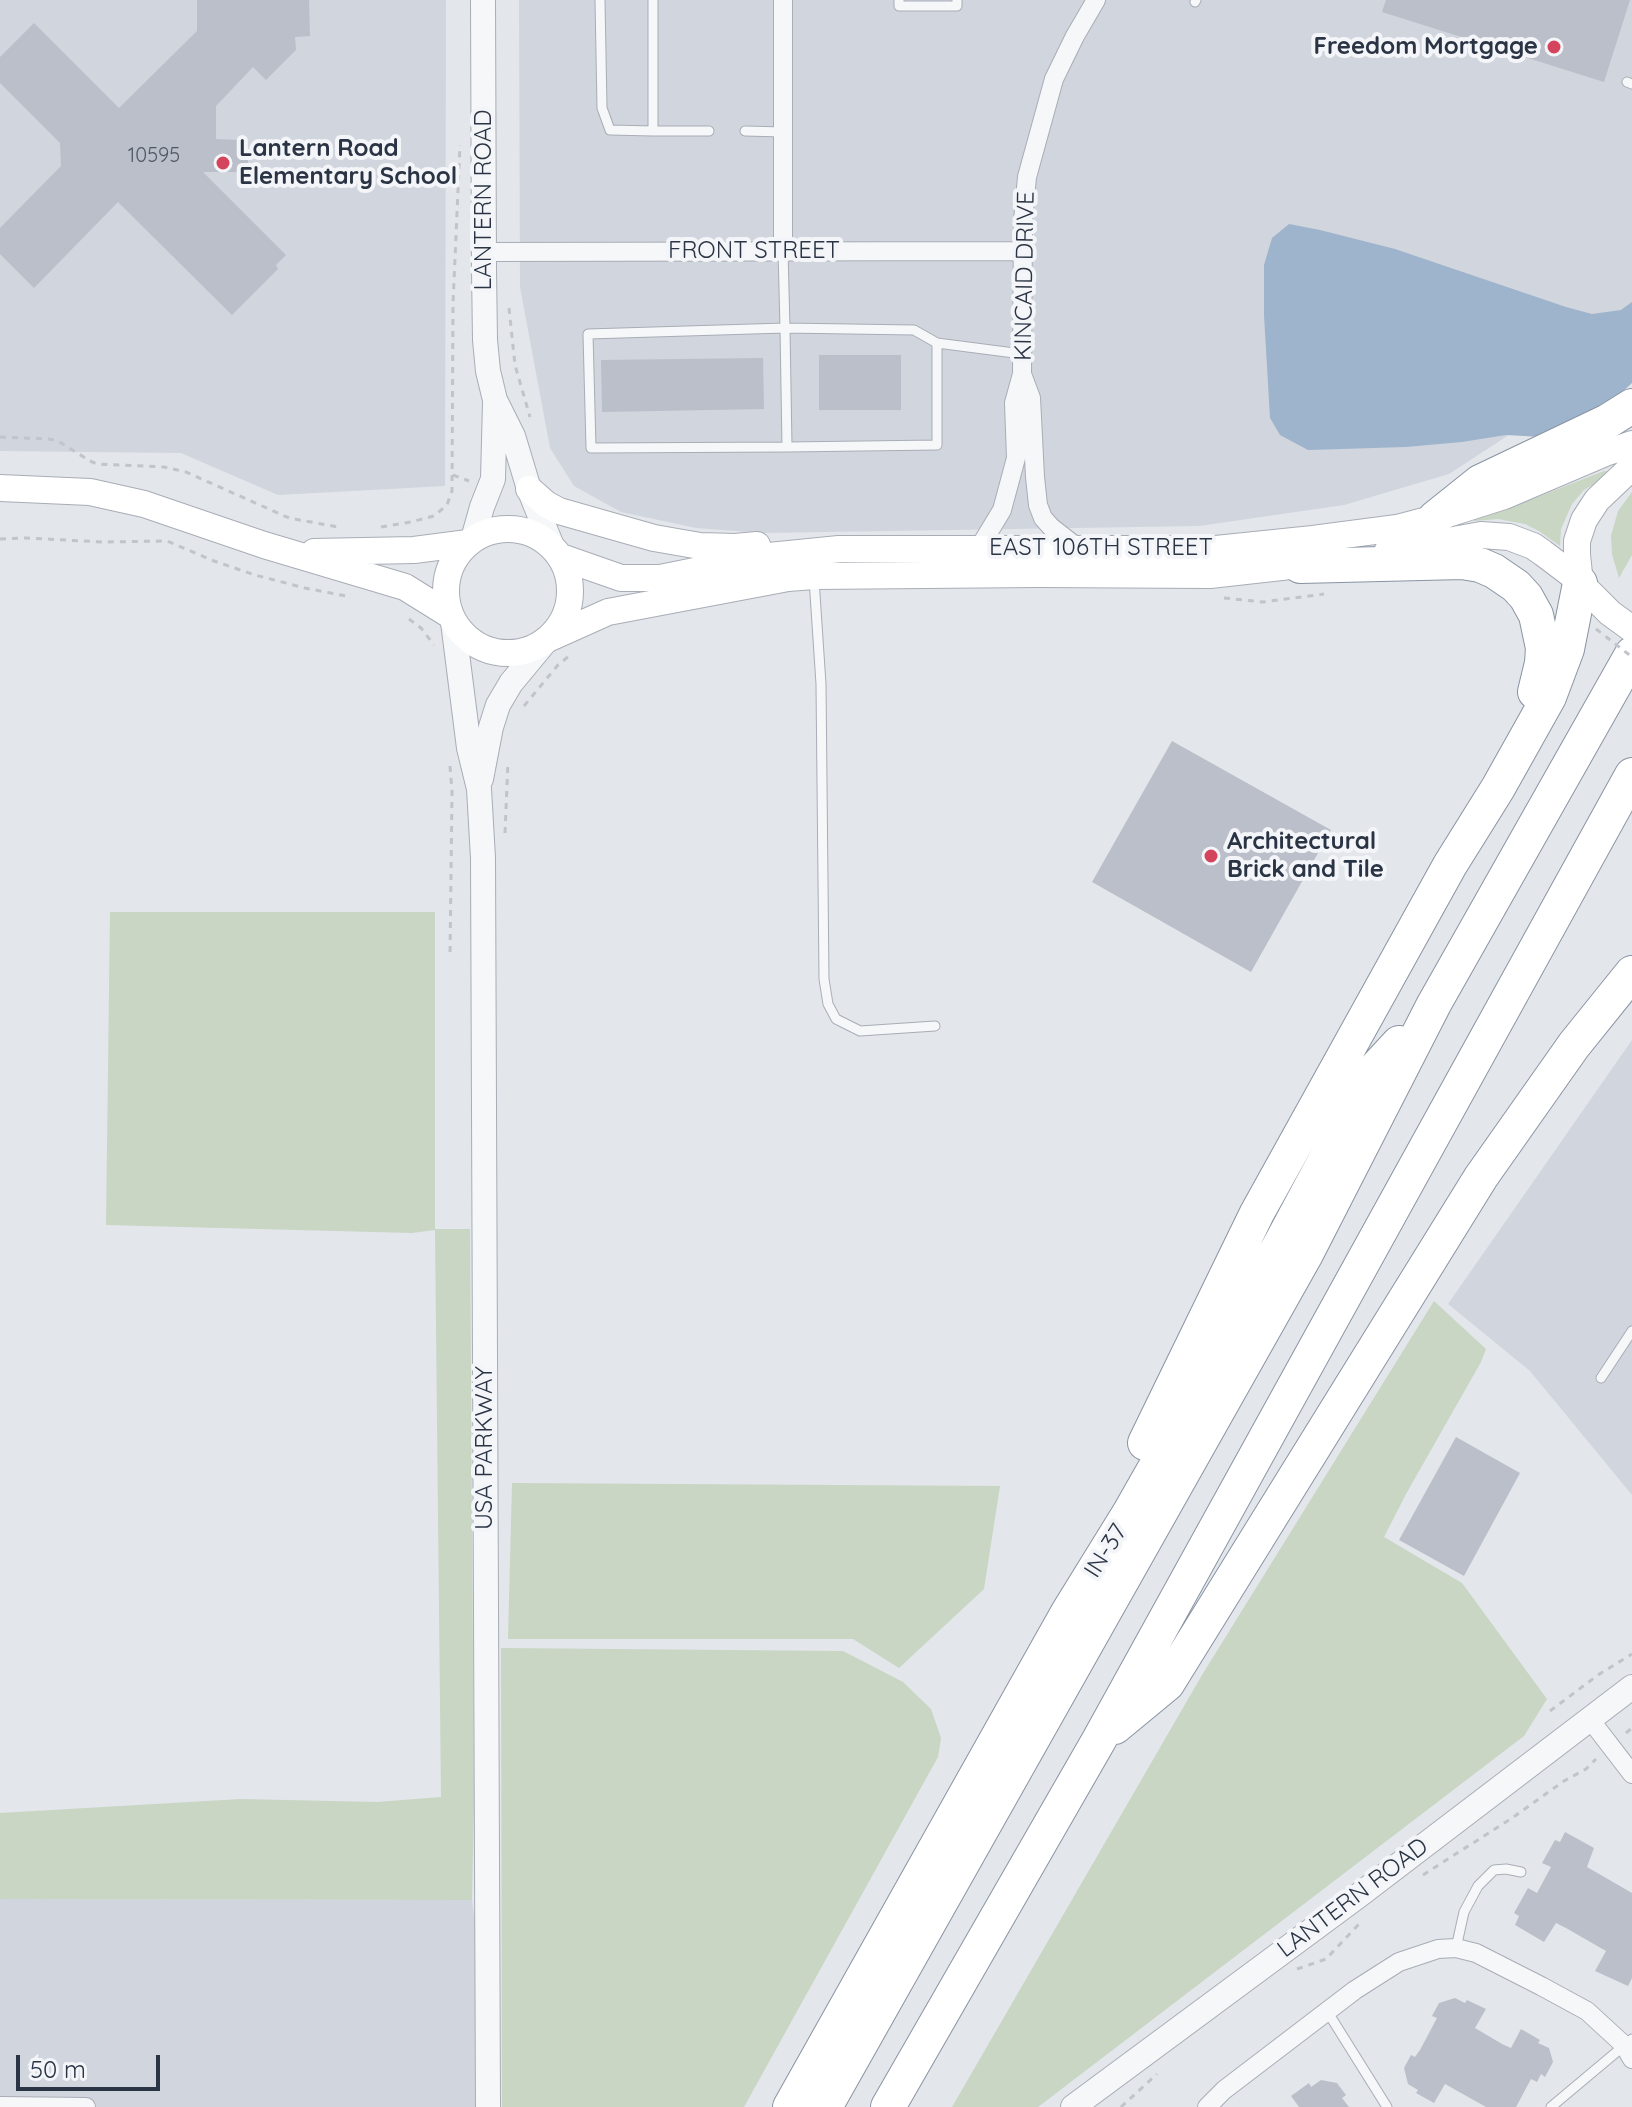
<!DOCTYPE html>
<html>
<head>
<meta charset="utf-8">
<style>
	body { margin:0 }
	#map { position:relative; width:1632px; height:2107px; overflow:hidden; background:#e3e6eb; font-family:Quicksand,sans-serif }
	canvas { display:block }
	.scale { position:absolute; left:16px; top:2055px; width:144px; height:36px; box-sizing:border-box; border:4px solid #2a3444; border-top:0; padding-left:10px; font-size:24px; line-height:28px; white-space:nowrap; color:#2a3444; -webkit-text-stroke:6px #f3f5f8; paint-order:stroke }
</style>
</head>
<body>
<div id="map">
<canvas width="1632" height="2107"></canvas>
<div class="scale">50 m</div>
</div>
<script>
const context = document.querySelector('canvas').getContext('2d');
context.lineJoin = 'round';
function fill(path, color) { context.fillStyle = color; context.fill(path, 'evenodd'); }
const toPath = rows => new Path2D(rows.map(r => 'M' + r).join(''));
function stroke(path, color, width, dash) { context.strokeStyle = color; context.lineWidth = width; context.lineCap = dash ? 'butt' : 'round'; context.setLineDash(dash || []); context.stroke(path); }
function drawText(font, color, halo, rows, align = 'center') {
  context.font = font + ' Quicksand,sans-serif'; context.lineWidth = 8; context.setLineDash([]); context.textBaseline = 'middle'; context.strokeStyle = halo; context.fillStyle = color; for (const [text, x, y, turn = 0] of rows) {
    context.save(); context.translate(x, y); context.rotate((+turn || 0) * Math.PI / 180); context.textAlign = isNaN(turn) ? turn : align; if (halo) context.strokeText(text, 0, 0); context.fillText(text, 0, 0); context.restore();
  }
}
fill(toPath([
	[0,0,446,0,445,486,278,495,181,453,0,451],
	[519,0,1632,0,1632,340,1613,367,1449,474,1344,505,1199,526,763,533,696,528,621,512,574,486,550,448,520,287],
	[1632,1040,1632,1495,1530,1371,1448,1304],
	[0,1899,472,1900,476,1931,479,2107,0,2107]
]), '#d1d5dd');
fill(toPath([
	[1604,471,1607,471,1607,476,1584,490,1572,504,1561,529,1560,546,1539,531,1525,524,1498,519,1474,521,1474,518,1540,496],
	[1632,492,1632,555,1619,578,1612,554,1611,536,1618,511],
	[110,912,435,912,435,1229,470,1229,474,1802,472,1900,0,1899,0,1813,241,1799,377,1802,441,1797,435,1230,412,1233,106,1225],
	[1434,1301,1486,1349,1481,1362,1406,1494,1384,1537,1462,1583,1547,1699,1524,1736,1038,2107,952,2107,1202,1675],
	[512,1483,1000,1486,984,1589,899,1668,853,1639,508,1639],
	[501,1648,843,1651,903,1682,931,1709,941,1738,938,1757,744,2107,502,2107]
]), '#c8d6c3');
fill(toPath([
	[1289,224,1320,230,1395,249,1566,307,1592,314,1621,310,1632,302,1632,383,1620,394,1590,413,1542,437,1506,435,1462,442,1406,447,1308,450,1280,435,1270,418,1264,315,1264,265,1272,238]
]), '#9db4cc');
fill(toPath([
	[197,0,309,0,310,36,295,37,296,50,266,80,253,67,216,106,216,139,241,140,241,148,248,149,248,163,241,163,241,172,203,172,286,255,276,265,278,269,232,315,118,202,34,288,0,254,0,228,61,166,60,143,0,83,0,57,34,23,119,108,197,31],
	[1386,0,1630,0,1604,82,1382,12],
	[819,355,901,355,901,410,819,410],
	[763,358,764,409,602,412,601,360],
	[1172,741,1331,830,1251,972,1092,882],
	[1456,1437,1520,1473,1464,1576,1399,1540],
	[1565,1832,1594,1848,1587,1867,1632,1893,1632,1978,1628,1986,1595,1971,1606,1951,1566,1928,1556,1923,1544,1942,1515,1925,1519,1916,1514,1913,1528,1888,1537,1893,1551,1867,1542,1863,1555,1840,1560,1842],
	[1455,1998,1465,2003,1467,2000,1486,2009,1475,2028,1502,2044,1511,2048,1521,2029,1540,2040,1538,2043,1549,2048,1553,2062,1545,2077,1541,2074,1537,2082,1531,2079,1516,2107,1486,2107,1445,2084,1434,2103,1416,2093,1418,2090,1408,2084,1404,2068,1411,2055,1415,2057,1420,2050,1437,2018,1432,2016,1439,2003],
	[1321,2080,1337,2083,1346,2095,1342,2098,1349,2107,1299,2107,1291,2096,1309,2083,1311,2087]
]), '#babfc9');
const service = toPath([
	[600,0,602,108,610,130,653,131,653,0],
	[899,0,899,6,957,6,957,0],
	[1195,2,1196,0],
	[1627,82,1632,84],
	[653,131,709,131],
	[745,131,783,132],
	[783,251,785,328,787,447,591,448,588,334,785,328,914,330,937,343,1022,354],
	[787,447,937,445,937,343],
	[814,579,821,684,824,979,828,1004,836,1019,860,1031,935,1026],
	[1601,1378,1632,1331],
	[1456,1948,1464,1912,1478,1886,1494,1870,1506,1869,1521,1872],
	[1327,2011,1387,2107],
	[1551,2107,1632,2039]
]);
const minor = toPath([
	[783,251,783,0],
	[484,252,1024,251],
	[1022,374,1031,398,1035,477,1038,505,1043,518,1051,527,1078,548],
	[979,548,1002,510,1016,458,1014,403,1022,374,1023,221,1027,177,1054,79,1075,36,1096,0],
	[1589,1718,1632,1774],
	[0,2106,86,2107],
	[1207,2107,1224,2090,1355,1990,1399,1962,1438,1949,1456,1948,1476,1953,1541,1986,1587,2011,1624,2045,1632,2059]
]);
const tertiary = toPath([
	[483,0,484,269,485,340,488,371,495,400,513,436,529,489,552,546],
	[473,539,482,507,493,479,495,402],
	[453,622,469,748,479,789,483,858,488,2107],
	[481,779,491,727,498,705,511,683,545,642],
	[1073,2107,1358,1896,1632,1687]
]);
const secondary = toPath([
	[1632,467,1597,500,1584,520,1577,541,1577,555,1580,583,1610,613,1632,629],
	[0,488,90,492,144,504,264,545,405,587,450,615],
	[529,489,546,504,559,511,654,538,700,546,735,547,757,545],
	'446 591a62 62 0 1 1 124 0a62 62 0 1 1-124 0Z',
	[314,552,414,550,468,543],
	[1387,552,1481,535,1509,537,1533,546,1543,553,1580,581],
	[561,557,621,578,660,578,769,556,839,549,1216,549,1313,539,1397,528,1435,518,1504,496,1605,453,1632,444],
	[550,638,608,612,788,578,814,576,1036,574,1210,575,1317,563]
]);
const motorway = toPath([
	[1435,518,1480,482,1608,421,1632,406],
	[1300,566,1462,562,1480,565,1494,571,1516,586,1526,597,1536,615,1543,648,1542,663,1535,692],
	[1145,1443,1257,1213,1450,865,1498,788,1549,697,1567,649,1580,583],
	[1115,1727,1167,1684,1481,1177,1574,1045,1632,973],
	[790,2107,1067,1614,1130,1512,1192,1403,1282,1241,1373,1071,1399,1043],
	[825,2107,1305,1256,1434,1004,1632,654],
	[888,2107,1099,1740,1632,775]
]);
stroke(service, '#a8adb6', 11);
stroke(minor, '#a8adb6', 20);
stroke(tertiary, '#a8adb6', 26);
stroke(secondary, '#a8adb6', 28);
stroke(motorway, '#8994a3', 36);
stroke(toPath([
	[509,308,515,365,530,417],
	[0,437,49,439,58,441,90,461,97,464,164,467,186,472,289,518,338,527],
	[453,475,469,481],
	[381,527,411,522,434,516,447,505,452,491,453,304,460,145],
	[0,539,27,538,102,542,167,541,214,561,255,575,305,588,351,597],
	[1224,598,1263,602,1324,594],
	[409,619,421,628,434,645],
	[524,706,558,665,569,656],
	[450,766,452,792,450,956],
	[505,833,508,761],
	[1550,1711,1598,1675,1632,1654],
	[1626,1733,1632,1728],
	[1423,1875,1512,1818,1564,1781,1586,1769,1596,1759],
	[1297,1969,1326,1959,1360,1923],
	[1121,2107,1157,2074]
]), '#c1c4ca', 3, [6, 6]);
stroke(service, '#f6f7f9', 9);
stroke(minor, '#f6f7f9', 18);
stroke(tertiary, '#f6f7f9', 24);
stroke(secondary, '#fff', 26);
stroke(motorway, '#fff', 34);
stroke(toPath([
	[1596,629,1632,657]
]), '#c1c4ca', 3, [6, 6]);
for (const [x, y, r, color] of [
	[1554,47,8,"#d4445c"],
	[223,163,8,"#d4445c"],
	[1211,856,8,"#d4445c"]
]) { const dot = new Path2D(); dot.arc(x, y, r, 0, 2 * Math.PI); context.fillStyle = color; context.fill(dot); stroke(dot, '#f3f5f8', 3); }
drawText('20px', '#4e5765', null, [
	["10595",154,156]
]);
drawText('bold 24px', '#2a3444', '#f3f5f8', [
	["Freedom Mortgage",1538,47,"right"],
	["Lantern Road",239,149],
	["Elementary School",239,177],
	["Architectural",1227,842],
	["Brick and Tile",1227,870]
], 'left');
drawText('24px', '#2a3444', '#f3f5f8', [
	["LANTERN ROAD",484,200,-90],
	["FRONT STREET",754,251],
	["KINCAID DRIVE",1025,276,-89],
	["EAST 106TH STREET",1101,548],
	["USA PARKWAY",485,1448,-90],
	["IN-37",1106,1551,-58],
	["LANTERN ROAD",1353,1898,-37]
]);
</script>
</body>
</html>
